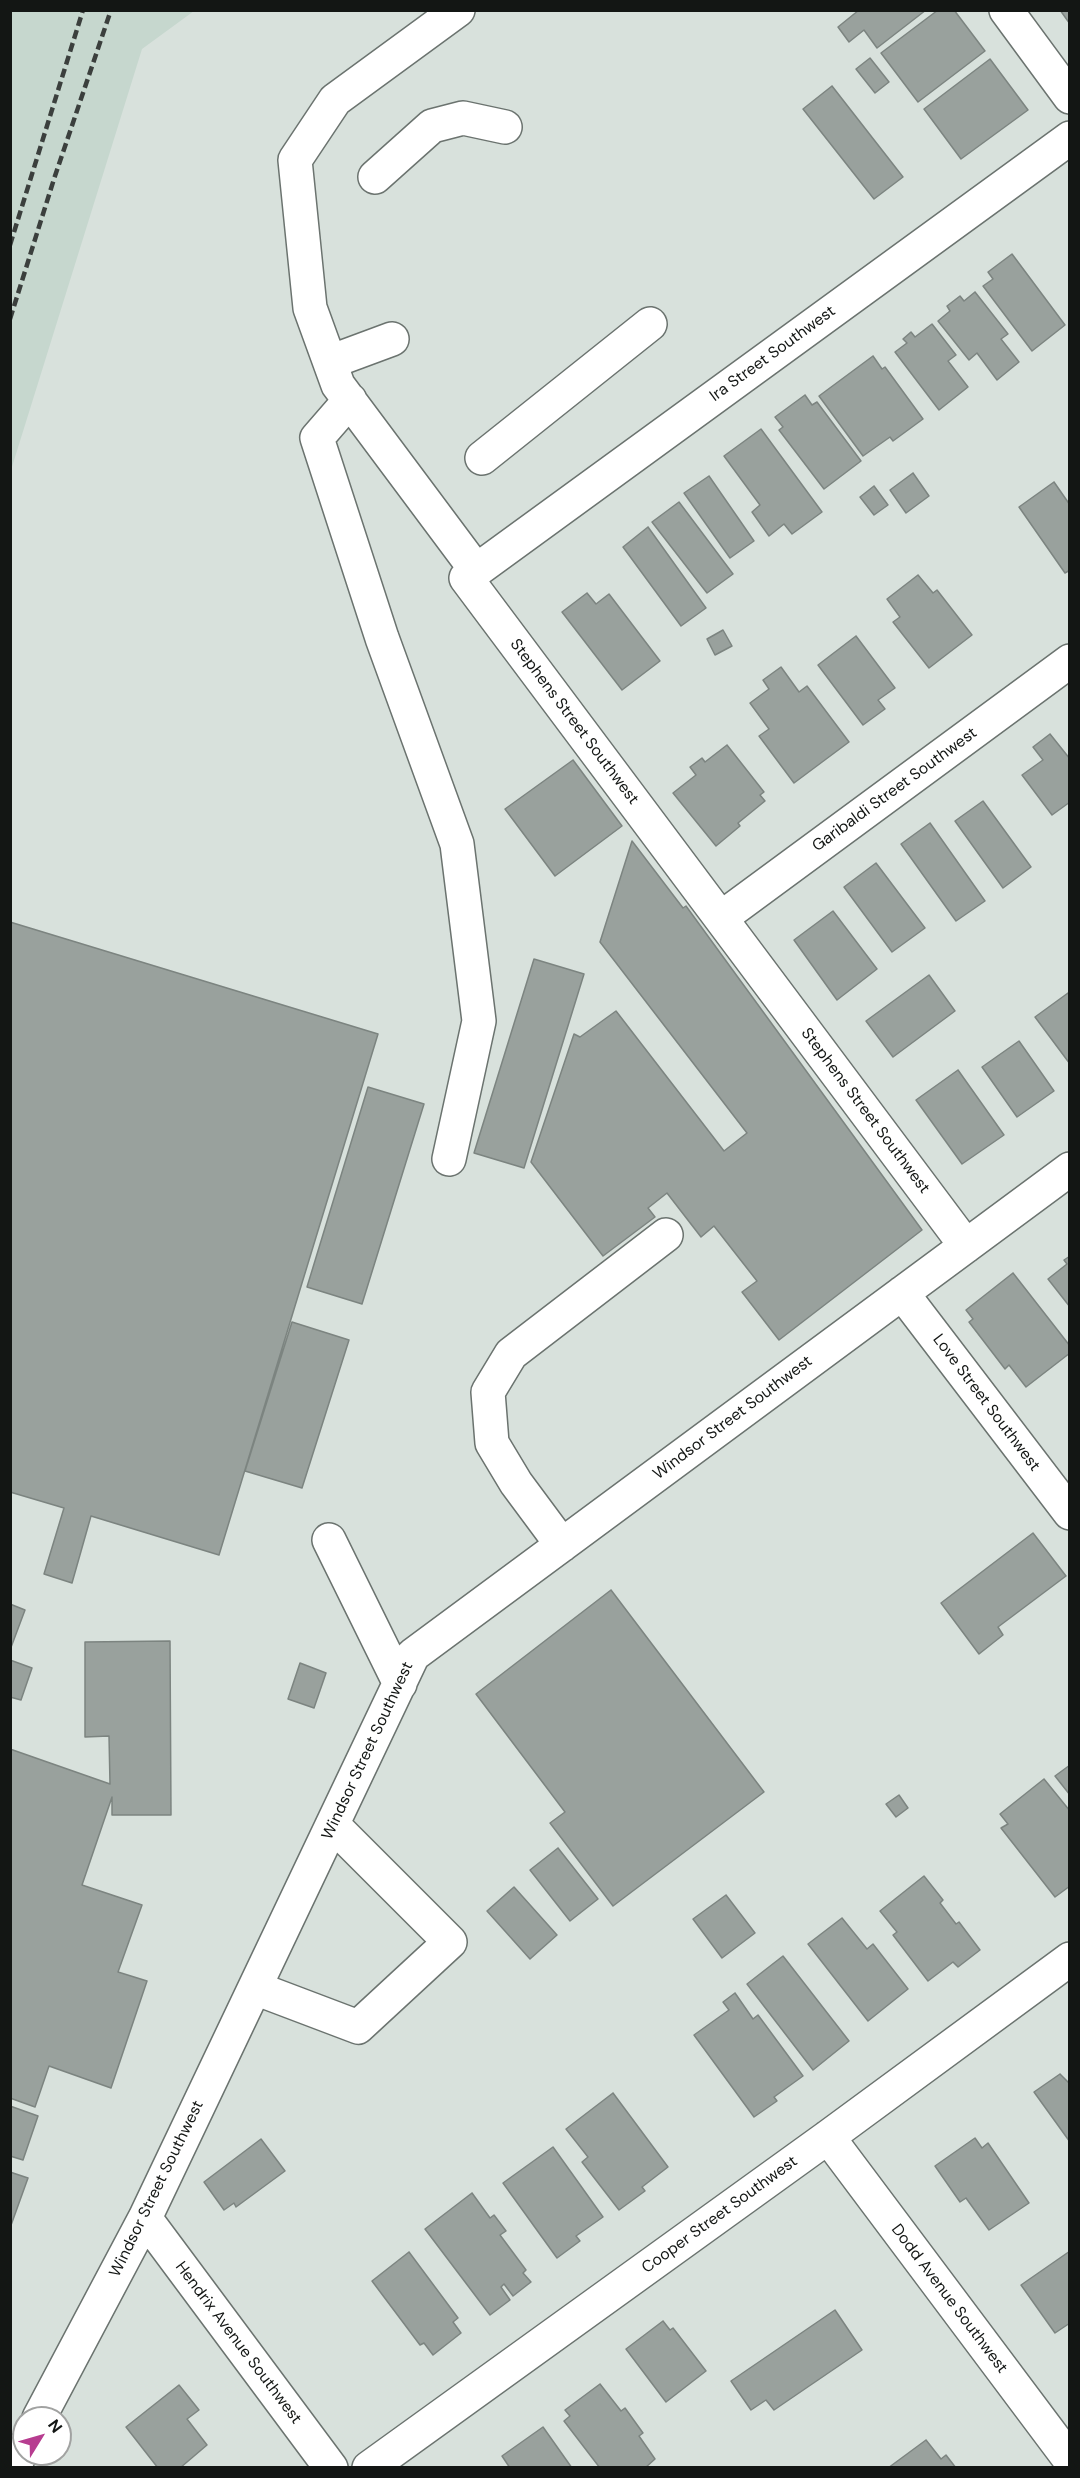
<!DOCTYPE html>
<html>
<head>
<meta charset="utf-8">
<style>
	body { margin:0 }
	#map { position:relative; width:1080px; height:2478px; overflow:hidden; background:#d8e1dc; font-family:"DM Sans",sans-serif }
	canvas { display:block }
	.frame { position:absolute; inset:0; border:12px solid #131614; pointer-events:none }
	.north { position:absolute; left:12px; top:2406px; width:60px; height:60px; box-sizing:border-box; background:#fff; border:2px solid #a1a2a1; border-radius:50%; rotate:53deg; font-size:16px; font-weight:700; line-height:24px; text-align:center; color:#131614 }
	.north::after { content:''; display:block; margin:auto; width:21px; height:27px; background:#b73d90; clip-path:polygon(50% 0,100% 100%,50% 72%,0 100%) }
</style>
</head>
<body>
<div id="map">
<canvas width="1080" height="2478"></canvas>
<div class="frame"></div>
<div class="north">N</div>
</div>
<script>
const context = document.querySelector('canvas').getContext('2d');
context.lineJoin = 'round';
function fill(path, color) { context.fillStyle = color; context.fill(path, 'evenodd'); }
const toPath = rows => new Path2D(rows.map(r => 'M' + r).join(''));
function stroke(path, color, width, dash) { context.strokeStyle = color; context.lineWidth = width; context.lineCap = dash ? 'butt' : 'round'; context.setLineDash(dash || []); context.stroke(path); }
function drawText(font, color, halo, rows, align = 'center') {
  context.font = font + ' "DM Sans",sans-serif'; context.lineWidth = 4.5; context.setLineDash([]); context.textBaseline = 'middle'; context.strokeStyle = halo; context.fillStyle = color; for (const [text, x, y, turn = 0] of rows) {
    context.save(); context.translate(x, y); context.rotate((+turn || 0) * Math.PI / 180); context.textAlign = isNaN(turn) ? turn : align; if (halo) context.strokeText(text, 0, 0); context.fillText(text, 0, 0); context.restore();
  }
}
fill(toPath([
	[11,10,194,11,142,49,11,470]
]), '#c6d7ce');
const building = toPath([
	[859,10,926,10,877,48,864,30,849,42,838,27,859,10],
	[938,10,954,10,985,51,918,102,881,53,938,10],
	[1060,10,1070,10,1070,24,1060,10],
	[870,58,889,82,875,93,856,69,870,58],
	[990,59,1028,110,961,159,924,109,990,59],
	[832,86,903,177,874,199,803,109,832,86],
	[1012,254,1065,325,1032,351,983,286,993,279,988,272,1012,254],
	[975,292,1008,334,1001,339,1019,362,997,380,977,353,969,360,938,321,950,311,947,306,960,296,964,301,975,292],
	[932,324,956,355,948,361,968,387,939,410,895,352,907,343,903,339,911,332,915,337,932,324],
	[873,356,882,369,885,367,923,419,893,441,890,437,863,456,819,396,873,356],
	[805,395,812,405,817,402,861,461,824,489,779,430,783,427,775,417,805,395],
	[761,429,822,512,792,534,784,524,769,536,752,512,760,505,724,456,761,429],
	[913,473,929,496,906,513,890,490,913,473],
	[709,476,754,541,730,558,684,493,709,476],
	[1054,482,1070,505,1070,570,1065,573,1019,507,1054,482],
	[874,486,888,505,874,515,860,497,874,486],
	[679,502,733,574,707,593,652,522,679,502],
	[648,527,706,608,681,626,623,547,648,527],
	[918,575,933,593,937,590,972,635,929,668,893,622,900,617,887,599,918,575],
	[587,593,596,604,609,594,660,661,622,690,562,612,587,593],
	[723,630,732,646,715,655,707,639,723,630],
	[856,636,895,688,878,700,885,709,863,725,818,665,856,636],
	[781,667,799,692,807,686,849,742,794,783,759,736,769,729,750,703,769,689,763,680,781,667],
	[1050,734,1070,759,1070,802,1052,815,1022,775,1043,760,1033,747,1050,734],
	[727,745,764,792,760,795,765,801,738,823,740,826,716,846,673,793,696,775,690,767,702,758,705,762,727,745],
	[573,760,622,826,555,876,505,809,573,760],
	[983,801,1031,867,1003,888,955,821,983,801],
	[930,823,985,901,956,921,901,844,930,823],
	[632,841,683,908,686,906,922,1230,779,1340,742,1292,757,1281,714,1226,701,1237,667,1193,648,1208,655,1217,603,1256,531,1162,574,1034,580,1037,616,1011,724,1151,747,1133,600,942,632,841],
	[876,863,925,928,892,952,844,887,876,863],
	[833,911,877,969,837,1000,794,940,833,911],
	[10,922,378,1034,219,1555,91,1516,72,1583,44,1574,64,1508,10,1492,10,922],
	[534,959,584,974,524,1168,474,1153,534,959],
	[929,975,955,1011,893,1057,866,1021,929,975],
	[1068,993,1070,996,1070,1064,1035,1017,1068,993],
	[1019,1041,1054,1091,1017,1117,982,1067,1019,1041],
	[958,1070,1004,1135,962,1164,916,1100,958,1070],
	[368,1087,424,1104,362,1304,307,1287,368,1087],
	[1070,1256,1070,1307,1048,1279,1067,1264,1064,1260,1070,1256],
	[1013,1273,1070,1346,1070,1353,1026,1387,1009,1365,1005,1369,969,1322,973,1319,966,1310,1013,1273],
	[292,1322,349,1340,302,1488,245,1471,292,1322],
	[1033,1533,1066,1576,998,1627,1003,1635,979,1654,941,1603,1033,1533],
	[611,1590,764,1792,613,1906,550,1823,565,1812,476,1694,611,1590],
	[10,1604,25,1610,10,1650,10,1604],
	[170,1641,171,1815,112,1815,112,1797,82,1885,142,1905,118,1972,147,1981,111,2088,49,2066,35,2107,10,2098,10,1749,110,1784,109,1736,85,1737,85,1642,170,1641],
	[10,1660,32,1668,21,1700,10,1697,10,1660],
	[300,1663,326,1673,314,1708,288,1699,300,1663],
	[1070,1765,1070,1795,1055,1776,1070,1765],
	[1044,1779,1070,1811,1070,1886,1055,1897,1001,1828,1008,1824,1000,1814,1044,1779],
	[899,1795,908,1808,896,1817,886,1804,899,1795],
	[558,1848,598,1899,570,1921,530,1870,558,1848],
	[924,1876,943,1900,940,1903,956,1924,959,1922,980,1950,958,1967,953,1962,928,1981,893,1935,897,1932,880,1911,924,1876],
	[514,1887,557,1935,530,1959,487,1911,514,1887],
	[726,1895,755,1933,722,1958,693,1919,726,1895],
	[842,1918,867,1949,873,1944,908,1989,868,2021,808,1944,842,1918],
	[783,1956,849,2041,813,2070,747,1984,783,1956],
	[735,1993,753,2019,758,2015,803,2076,774,2097,777,2101,754,2117,694,2035,729,2010,723,2002,735,1993],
	[1060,2074,1070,2084,1070,2142,1034,2092,1060,2074],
	[613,2093,668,2167,642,2187,645,2191,619,2210,582,2162,588,2157,566,2129,613,2093],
	[10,2106,38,2116,23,2160,10,2156,10,2106],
	[975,2138,982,2148,988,2143,1029,2203,989,2230,966,2198,960,2202,935,2166,975,2138],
	[261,2139,285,2171,236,2207,234,2203,224,2210,204,2182,261,2139],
	[553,2147,603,2217,576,2236,580,2241,557,2258,503,2183,553,2147],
	[10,2172,28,2178,10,2228,10,2172],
	[472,2193,490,2218,494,2215,506,2231,500,2235,526,2270,523,2273,531,2282,513,2296,504,2284,501,2287,510,2300,490,2315,425,2229,472,2193],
	[1070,2251,1070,2323,1055,2333,1021,2285,1070,2251],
	[409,2252,458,2318,453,2322,461,2333,433,2355,424,2343,420,2345,372,2281,409,2252],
	[835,2310,862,2350,774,2410,766,2400,751,2410,731,2381,835,2310],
	[663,2321,670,2330,673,2328,706,2371,666,2402,626,2349,663,2321],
	[600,2384,621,2411,625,2408,643,2433,639,2436,655,2459,645,2468,600,2468,564,2421,570,2416,565,2410,600,2384],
	[179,2385,199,2410,187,2419,207,2445,180,2468,158,2468,126,2427,179,2385],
	[543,2427,572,2468,510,2468,502,2456,543,2427],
	[926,2440,941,2459,946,2455,956,2468,888,2468,926,2440]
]);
fill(building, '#99a19d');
stroke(building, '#7c8480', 1.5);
const minor = toPath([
	[458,10,335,100,295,160,310,308,338,385,476,570],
	[1006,10,1070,97],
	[375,177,432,126,463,118,505,127],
	[330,362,392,339],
	[350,400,317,438,382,638,457,844,479,1021,449,1159],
	[482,458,650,324],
	[721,918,1070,661],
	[966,1246,466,578,1070,138],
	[902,1293,1070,1513],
	[329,1540,400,1684],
	[562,1545,516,1483,492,1443,488,1392,511,1354,666,1235],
	[255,1988,358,2027,450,1942,333,1825],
	[828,2137,1070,2460],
	[145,2218,331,2468],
	[39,2418,145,2218,413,1655,1070,1169],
	[13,2468,24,2447],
	[369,2468,828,2137,1070,1959]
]);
stroke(minor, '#6b736f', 36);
stroke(minor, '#fff', 33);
stroke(toPath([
	[10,245,83,10],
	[10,319,54,179,111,10]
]), '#3b3f3d', 4.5, [9, 4.5]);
drawText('16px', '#131614', '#fff', [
	["Ira Street Southwest",773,354,-36],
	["Stephens Street Southwest",574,722,53],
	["Garibaldi Street Southwest",895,790,-36],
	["Stephens Street Southwest",865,1111,53],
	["Love Street Southwest",986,1403,53],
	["Windsor Street Southwest",733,1418,-37],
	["Windsor Street Southwest",368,1751,-65],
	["Windsor Street Southwest",157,2189,-64],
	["Cooper Street Southwest",720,2215,-36],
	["Dodd Avenue Southwest",949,2299,53],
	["Hendrix Avenue Southwest",238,2343,53]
]);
</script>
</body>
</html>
